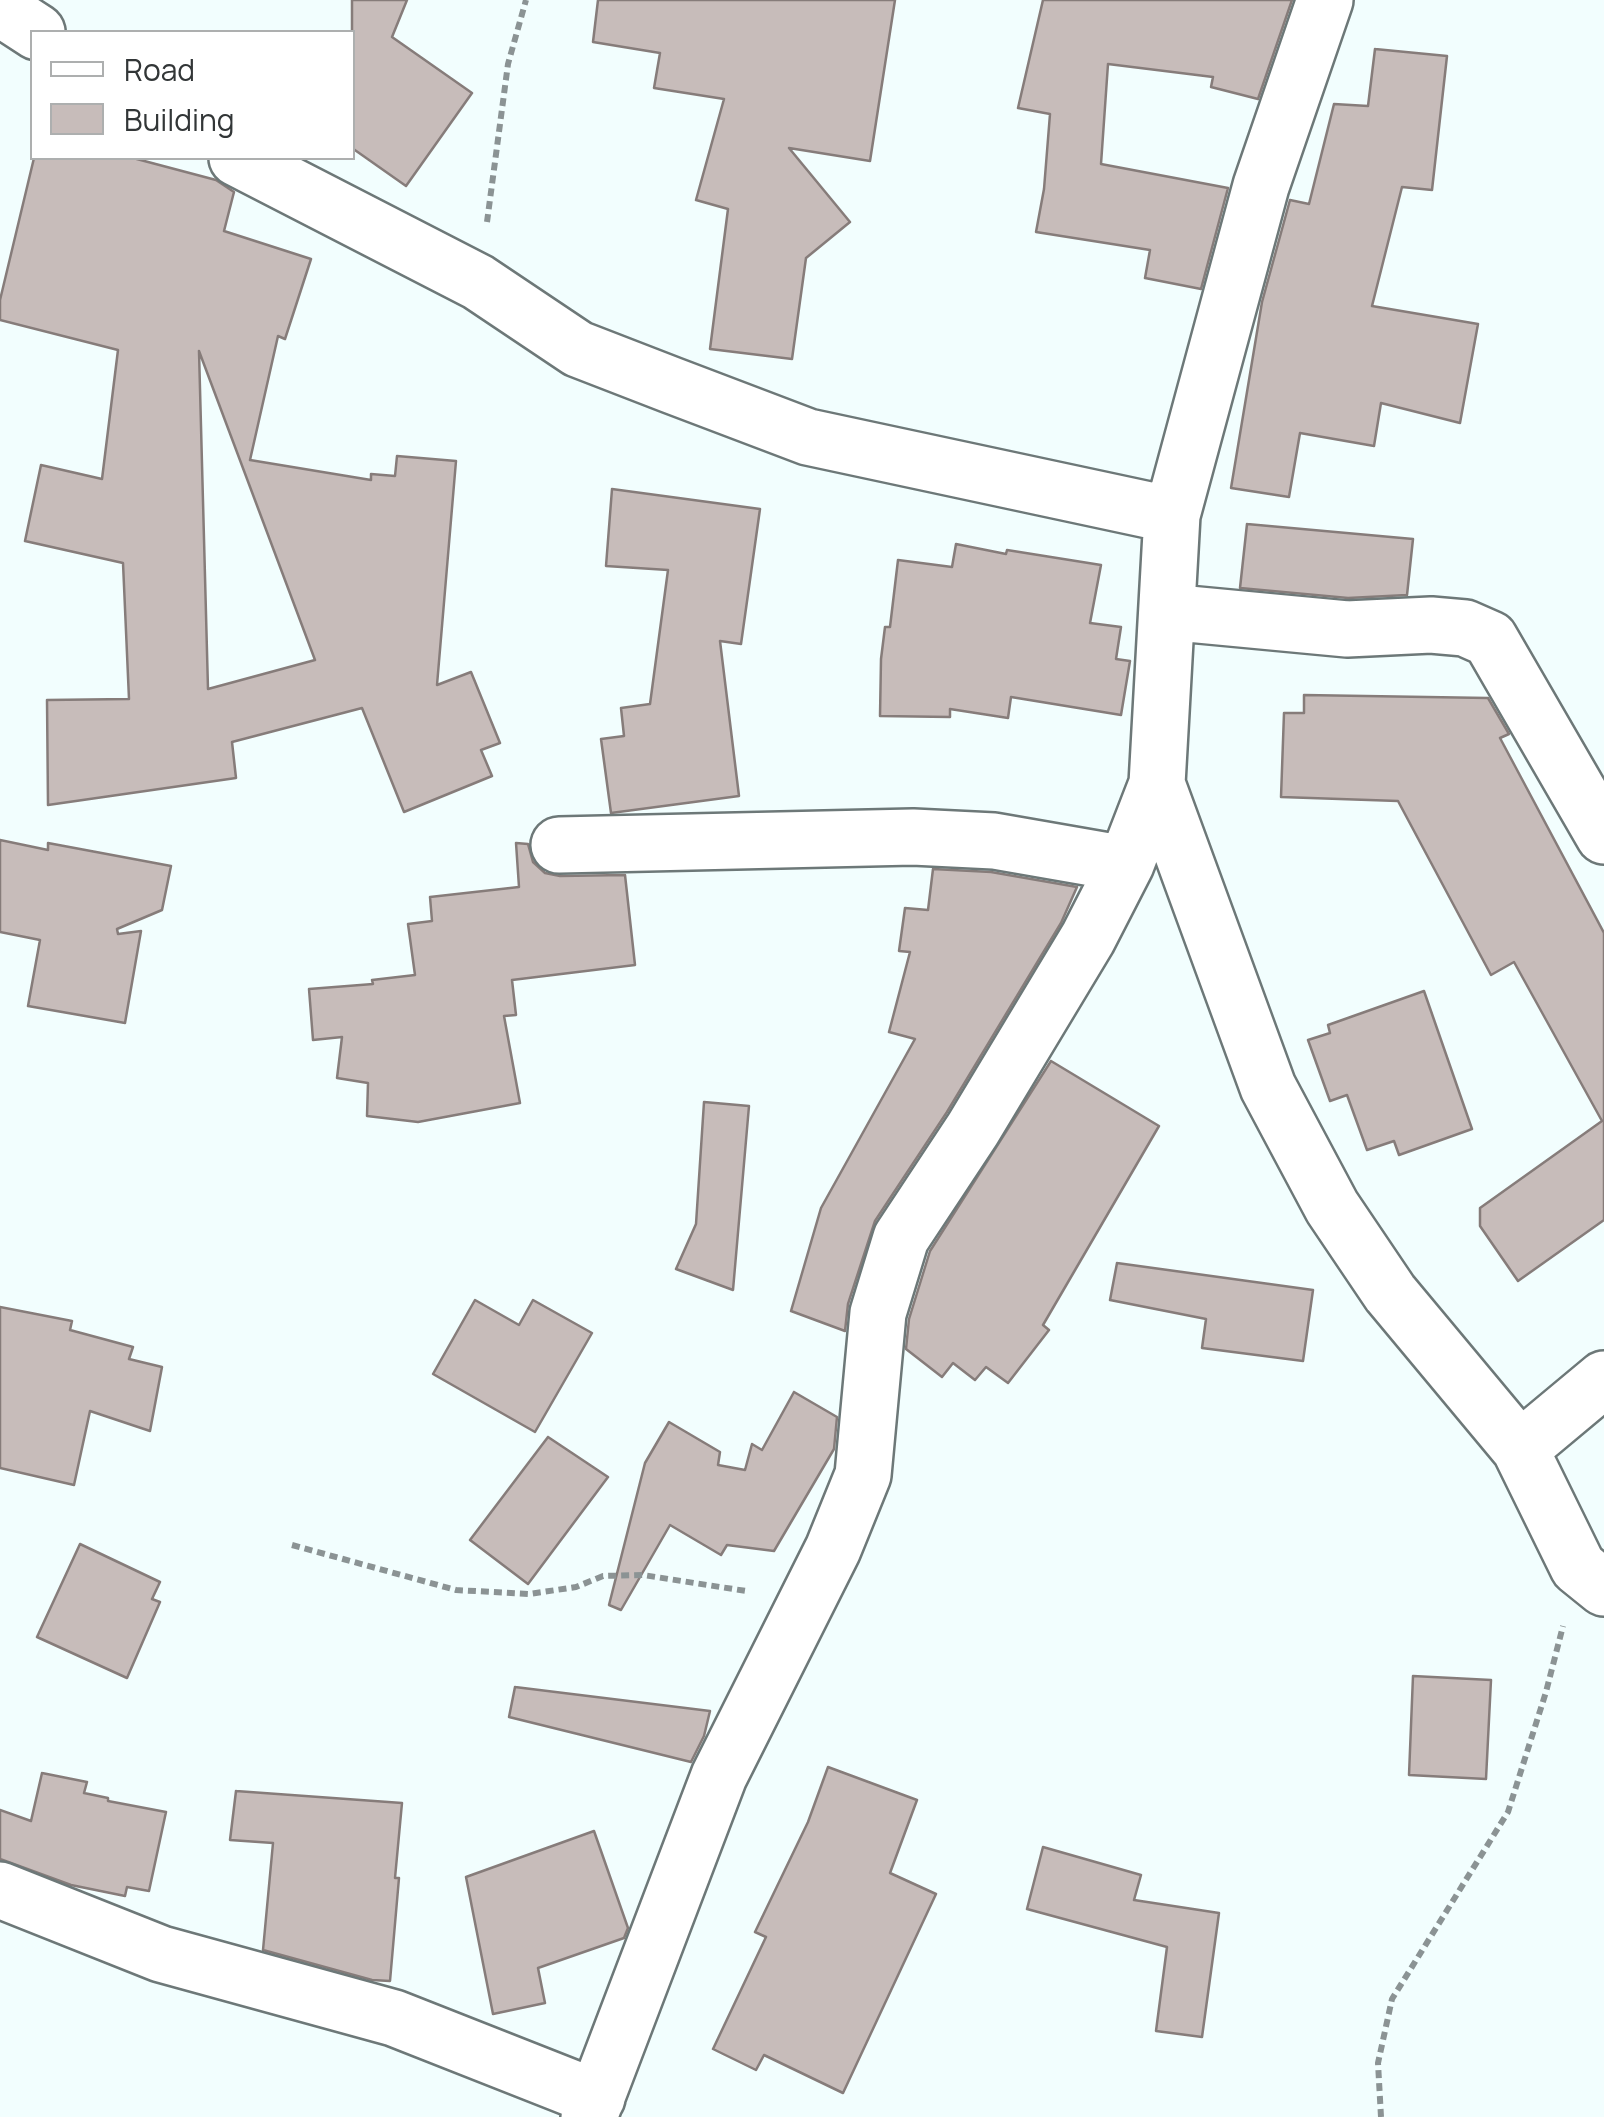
<!DOCTYPE html>
<html>
<head>
<meta charset="utf-8">
<style>
	body { margin:0 }
	#map { position:relative; width:1604px; height:2117px; overflow:hidden; background:#f2fefe; font-family:Manrope,sans-serif }
	canvas { display:block }
	.legend { position:absolute; left:30px; top:30px; width:325px; height:130px; box-sizing:border-box; background:#fff; border:2px solid #adafaf; margin:0; padding:12px 18px; list-style:none; font-size:30px; color:#323637 }
	.legend li { display:flex; align-items:center; gap:20px; height:50px }
	.legend b { width:50px; border:2px solid #adafaf }
</style>
</head>
<body>
<div id="map">
<canvas width="1604" height="2117"></canvas>
<ul class="legend">
<li><b style="height:12px;background:#fff"></b>Road</li>
<li><b style="height:28px;background:#c7bcba"></b>Building</li>
</ul>
</div>
<script>
const context = document.querySelector('canvas').getContext('2d');
context.lineJoin = 'round';
function fill(path, color) { context.fillStyle = color; context.fill(path, 'evenodd'); }
const toPath = rows => new Path2D(rows.map(r => 'M' + r).join(''));
function stroke(path, color, width, dash) { context.strokeStyle = color; context.lineWidth = width; context.lineCap = dash ? 'butt' : 'round'; context.setLineDash(dash || []); context.stroke(path); }
const building = toPath([
	[352,0,407,0,392,37,472,93,406,186,352,148,352,0],
	[598,0,895,0,870,161,789,148,850,222,806,258,792,359,710,349,728,209,696,200,724,99,654,88,660,53,593,42,598,0],
	[1043,0,1292,0,1258,99,1211,87,1213,77,1108,64,1101,164,1228,188,1201,289,1145,278,1150,250,1036,232,1044,189,1050,114,1018,108,1043,0],
	[1375,49,1447,56,1432,190,1402,187,1372,306,1478,324,1460,423,1381,403,1374,446,1300,433,1289,497,1231,488,1262,302,1290,200,1309,204,1334,104,1368,106,1375,49],
	[34,158,133,158,216,180,234,192,224,231,311,259,285,339,278,336,250,460,371,480,371,474,395,476,397,456,456,461,437,685,471,672,500,743,481,750,492,776,404,812,362,708,232,742,236,778,48,805,47,700,129,699,123,563,25,541,41,465,102,479,118,350,0,320,0,300,34,158],
	[199,351,315,660,208,689,199,351],
	[612,489,760,509,741,644,720,641,739,796,611,813,601,739,624,736,621,708,650,704,668,570,606,566,612,489],
	[1247,524,1413,539,1407,595,1348,598,1240,588,1247,524],
	[956,544,1006,554,1007,550,1101,565,1090,623,1121,627,1116,659,1130,661,1121,715,1011,697,1008,718,950,709,950,717,880,716,881,659,885,627,890,627,898,560,952,567,956,544],
	[1304,695,1488,698,1509,734,1500,738,1604,933,1604,1220,1518,1281,1480,1226,1480,1208,1602,1121,1514,962,1491,975,1398,801,1281,797,1284,713,1304,713,1304,695],
	[0,840,48,850,48,843,171,866,162,910,117,929,118,934,141,931,125,1023,28,1006,40,940,0,932,0,840],
	[516,843,528,844,533,862,545,873,560,876,625,875,635,965,512,980,516,1015,504,1016,520,1103,418,1122,367,1116,368,1083,337,1078,342,1037,313,1040,309,989,373,984,372,980,415,975,408,924,432,921,430,897,519,887,516,843],
	[933,869,991,872,1077,887,1061,923,947,1112,875,1221,848,1304,845,1331,791,1311,821,1208,915,1039,889,1032,910,952,899,951,905,908,928,910,933,869],
	[1424,991,1472,1129,1399,1155,1394,1141,1367,1150,1347,1095,1330,1101,1308,1040,1330,1033,1328,1025,1424,991],
	[1051,1061,1159,1126,1043,1325,1049,1330,1008,1383,986,1367,975,1380,953,1363,942,1377,906,1349,909,1319,930,1251,1051,1061],
	[704,1102,749,1106,733,1290,676,1269,696,1224,704,1102],
	[1117,1263,1313,1290,1303,1361,1202,1348,1206,1319,1110,1300,1117,1263],
	[475,1300,519,1325,533,1300,592,1333,535,1432,433,1374,475,1300],
	[0,1307,72,1321,70,1330,133,1347,129,1359,162,1367,150,1431,90,1411,74,1485,0,1468,0,1307],
	[794,1392,837,1417,834,1449,774,1551,727,1545,721,1555,670,1525,621,1610,609,1605,645,1463,669,1422,720,1452,718,1465,745,1470,752,1444,762,1450,794,1392],
	[548,1437,608,1477,528,1584,470,1540,548,1437],
	[80,1544,160,1582,152,1599,160,1602,127,1678,37,1637,80,1544],
	[1413,1676,1491,1680,1486,1779,1409,1775,1413,1676],
	[515,1687,710,1711,704,1736,691,1762,509,1717,515,1687],
	[828,1767,917,1800,890,1873,936,1894,843,2093,764,2055,756,2070,713,2049,766,1937,755,1932,808,1822,828,1767],
	[42,1773,87,1782,84,1793,108,1798,108,1801,166,1812,149,1891,127,1887,125,1896,71,1885,0,1859,0,1810,31,1821,42,1773],
	[236,1791,402,1803,395,1878,399,1878,390,1981,372,1980,263,1950,273,1843,230,1840,236,1791],
	[594,1831,628,1928,624,1938,538,1968,545,2003,493,2014,466,1877,594,1831],
	[1043,1847,1141,1875,1134,1900,1219,1913,1202,2037,1156,2031,1167,1947,1027,1909,1043,1847]
]);
fill(building, '#c7bcba');
stroke(building, '#867c7a', 2.5);
const minor = toPath([
	[0,8,37,32],
	[237,158,478,282,578,349,671,385,808,437,1172,515],
	[1167,612,1347,629,1431,625,1465,628,1490,639,1604,836],
	[1157,784,1268,1087,1332,1207,1390,1293,1520,1449,1578,1567,1604,1588],
	[559,845,913,837,994,841,1126,864],
	[1520,1449,1604,1379],
	[0,1890,161,1954,394,2018,597,2098],
	[589,2117,719,1776,833,1549,863,1475,878,1313,901,1238,973,1129,1088,938,1126,864,1157,784,1172,515,1261,186,1325,0]
]);
stroke(minor, '#6d7878', 60);
stroke(toPath([
	[487,222,508,64,526,0],
	[292,1545,456,1590,529,1594,576,1587,603,1576,643,1575,746,1591],
	[1381,2117,1378,2063,1392,1999,1508,1812,1546,1692,1563,1626]
]), '#8b9394', 6, [8, 5]);
stroke(minor, '#fff', 55);
</script>
</body>
</html>
